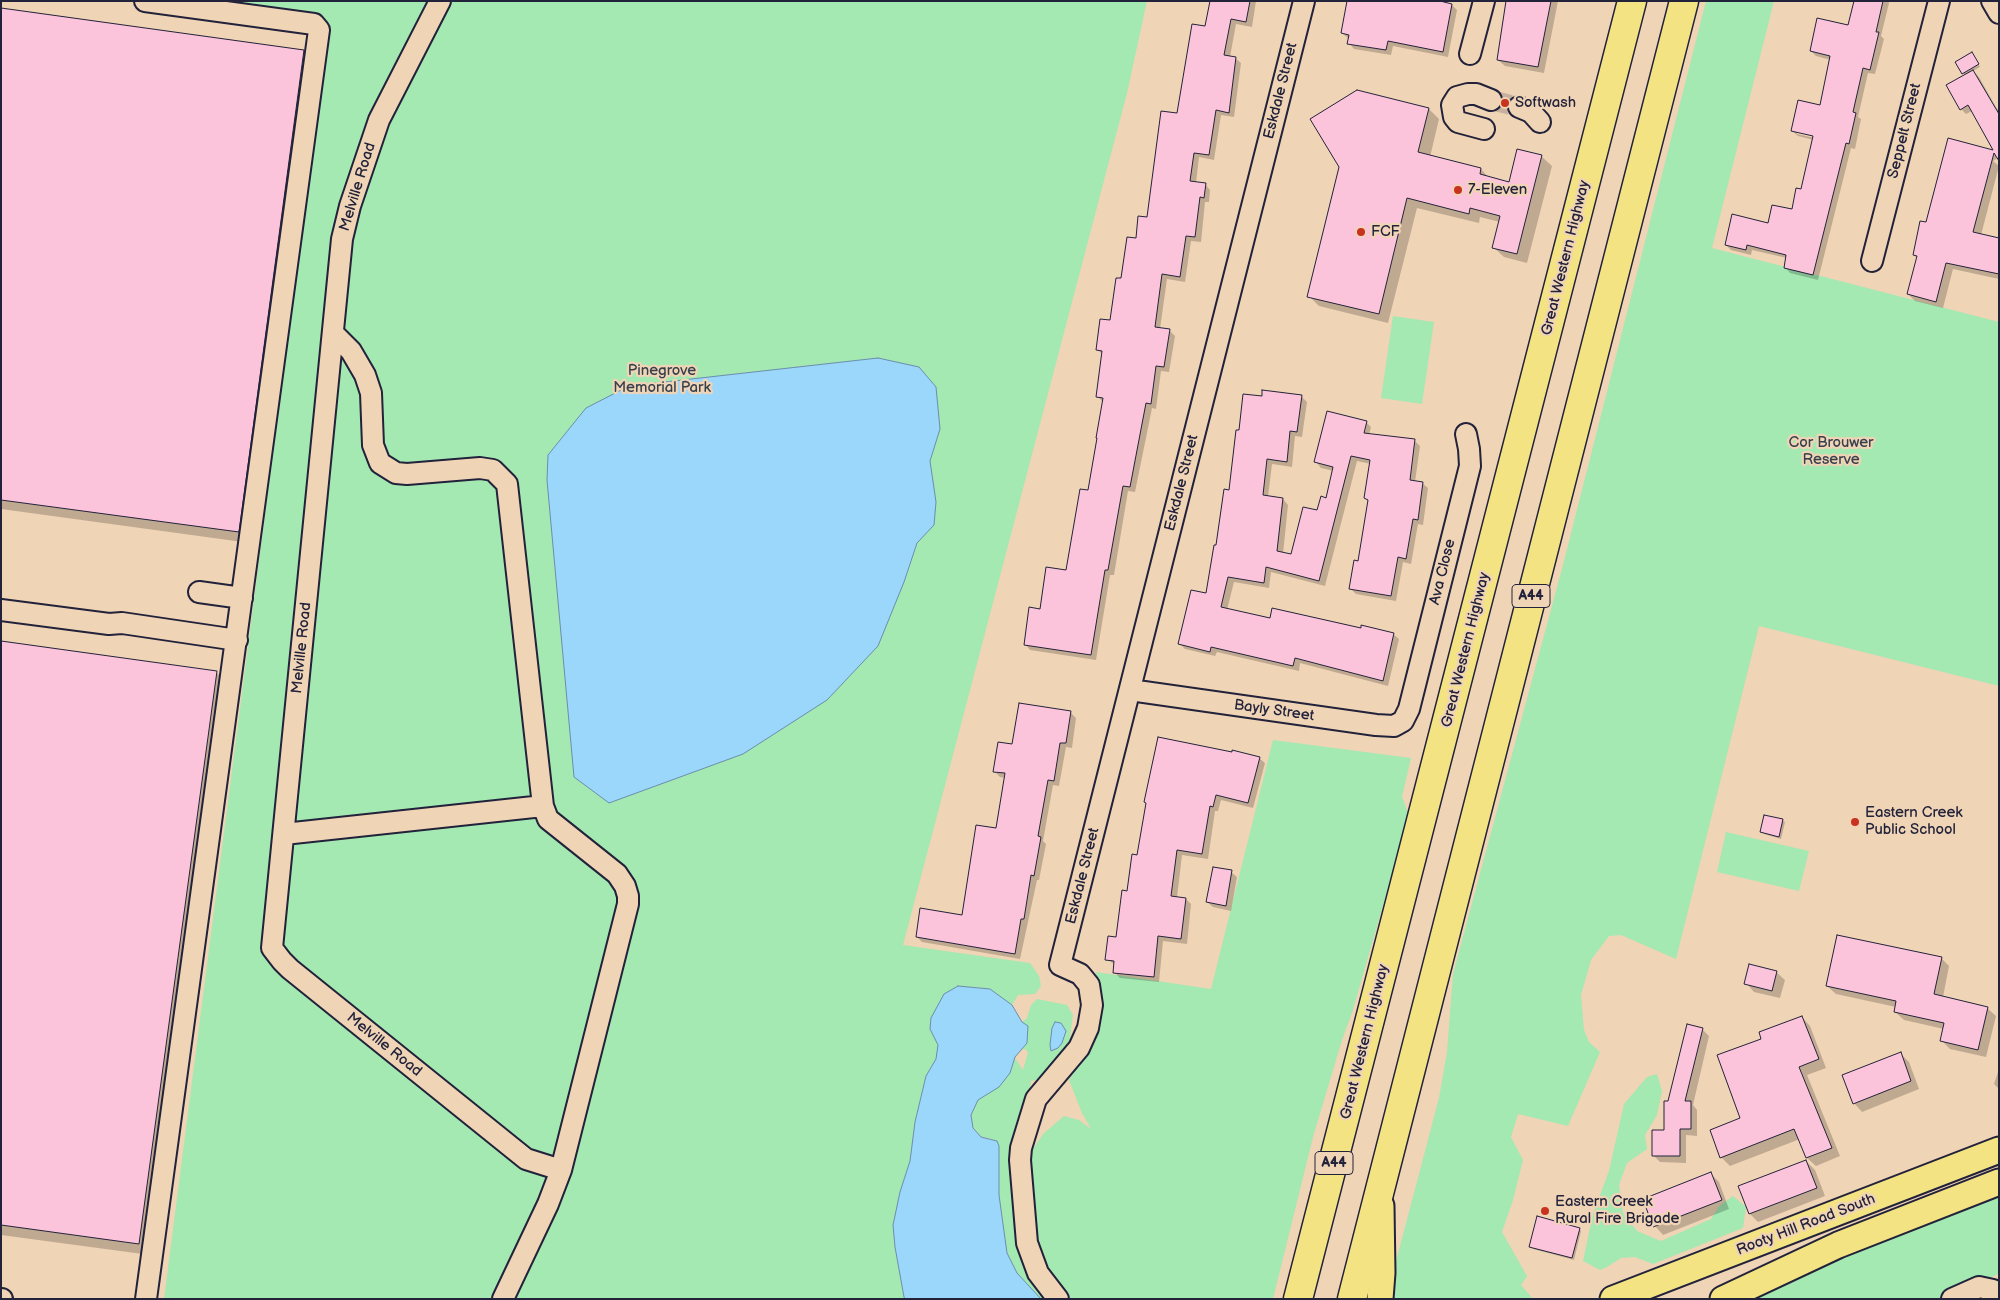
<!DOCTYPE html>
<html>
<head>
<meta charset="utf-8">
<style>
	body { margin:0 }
	#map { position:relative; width:2000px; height:1300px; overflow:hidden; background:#f0d4b6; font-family:"Balsamiq Sans",sans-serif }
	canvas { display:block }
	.frame { position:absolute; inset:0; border:2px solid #22223b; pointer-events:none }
</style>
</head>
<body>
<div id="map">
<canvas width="2000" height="1300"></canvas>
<div class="frame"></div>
</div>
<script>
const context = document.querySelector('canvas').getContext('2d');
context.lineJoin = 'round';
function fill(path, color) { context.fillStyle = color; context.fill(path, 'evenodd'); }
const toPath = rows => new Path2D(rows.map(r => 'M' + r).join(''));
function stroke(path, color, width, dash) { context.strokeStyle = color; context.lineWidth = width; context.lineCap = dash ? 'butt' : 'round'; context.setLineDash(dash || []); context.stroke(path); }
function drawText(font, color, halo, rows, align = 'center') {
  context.font = font + ' "Balsamiq Sans",sans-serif'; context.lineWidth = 4.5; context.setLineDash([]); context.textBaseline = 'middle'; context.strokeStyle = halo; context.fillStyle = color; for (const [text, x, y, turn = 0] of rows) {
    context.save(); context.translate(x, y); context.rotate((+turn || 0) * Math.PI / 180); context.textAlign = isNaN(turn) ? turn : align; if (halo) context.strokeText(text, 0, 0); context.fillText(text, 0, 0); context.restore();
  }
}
fill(toPath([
	[216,1,1147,1,1127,93,903,945,1030,963,1039,976,1041,986,1035,994,1018,995,1012,1005,990,989,972,987,1013,1048,1015,1058,1023,1070,1028,1052,1025,1049,1020,1050,1024,1047,1022,1022,1027,1018,1031,1005,1037,999,1067,1005,1073,1015,1069,1046,1043,1079,1031,1081,1030,1092,1014,1153,1052,1299,1041,1299,1017,1273,1007,1253,999,1195,999,1146,989,1138,981,1137,973,1128,971,1115,978,1100,988,1094,926,1076,915,1122,910,1161,894,1241,905,1299,164,1299,328,24,321,15],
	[1706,1,1774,1,1712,248,1999,322,1999,686,1759,626,1676,959,1621,935,1609,936,1591,960,1581,995,1584,1030,1589,1042,1600,1052,1568,1126,1518,1114,1511,1137,1523,1160,1513,1200,1502,1232,1527,1276,1521,1285,1533,1299,1386,1299,1439,1098,1447,1052,1453,974,1564,561],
	[1393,316,1434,322,1422,404,1381,398],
	[1273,740,1411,758,1402,797,1409,815,1352,1013,1342,1040,1313,1137,1273,1299,1064,1299,1051,1281,1035,1245,1027,1151,1032,1150,1044,1133,1064,1116,1079,1120,1091,1129,1082,1113,1069,1080,1099,1027,1096,972,1211,989],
	[1726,832,1809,851,1799,891,1717,872],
	[1657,1074,1662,1091,1657,1115,1645,1135,1647,1149,1627,1163,1619,1185,1623,1213,1637,1231,1661,1241,1711,1219,1719,1206,1733,1196,1746,1207,1743,1228,1653,1264,1635,1257,1621,1258,1607,1267,1600,1270,1583,1261,1593,1214,1609,1171,1624,1104,1647,1077],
	[1999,1193,1999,1274,1937,1299,1749,1299,1814,1264]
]), '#a4e8b2');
const water = toPath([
	[878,358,919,367,936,387,940,429,930,461,936,502,934,525,917,543,904,582,878,646,827,700,743,754,609,803,574,777,547,480,548,455,586,408,629,386,878,358],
	[958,986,990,989,1012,1005,1022,1022,1028,1026,1027,1043,1015,1057,1010,1073,999,1087,978,1100,971,1115,973,1128,981,1137,997,1141,999,1146,999,1195,1007,1253,1017,1273,1041,1299,905,1299,904,1297,895,1247,893,1225,900,1192,910,1161,915,1122,926,1076,936,1059,938,1045,930,1029,931,1018,944,994,958,986],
	[1055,1022,1061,1023,1066,1031,1062,1043,1058,1048,1051,1051,1050,1045,1052,1028,1055,1022]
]);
fill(water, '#9bd6fb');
stroke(water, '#6b8eae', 1);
fill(toPath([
	[1211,1,1256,1,1252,27,1236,24,1230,57,1235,58,1241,63,1234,117,1221,115,1214,160,1199,157,1196,183,1205,184,1210,190,1209,202,1205,202,1201,242,1191,241,1185,282,1167,279,1160,329,1169,330,1175,336,1169,372,1161,371,1156,409,1152,408,1135,492,1128,491,1114,575,1110,575,1096,660,1030,650,1025,644,1041,610,1067,571,1089,492,1103,402,1098,397,1103,355,1097,349,1111,322,1122,280,1137,239,1148,218,1178,114,1206,28],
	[1434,1,1452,5,1457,10,1448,57,1393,46,1391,55,1354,49,1349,43,1349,39,1342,33],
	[1508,1,1558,1,1544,73,1505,66,1498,60],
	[1856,1,1888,1,1889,3,1881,36,1884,39,1875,74,1868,73,1858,117,1861,119,1855,149,1851,148,1818,280,1790,273,1785,267,1787,258,1752,250,1751,255,1731,250,1726,245,1793,211,1802,191,1814,140,1798,136,1792,131,1821,106,1831,60,1816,56,1811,51,1849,26],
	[1797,131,1819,136,1819,139,1797,134],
	[1,9,304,51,315,63,250,543,1,509],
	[1974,56,1980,67,1973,71,1979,77,1997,109,1999,108,1999,155,1972,111,1966,114,1961,109,1966,76,1963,73],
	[1429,109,1439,119,1430,157,1481,169,1489,178,1510,183,1541,156,1552,166,1527,263,1504,257,1493,247,1500,222,1480,217,1479,223,1417,208,1388,323,1319,306,1309,296],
	[1992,152,1998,158,1993,161,1999,166,1981,235,1999,239,1999,279,1953,269,1943,308,1915,301,1908,294,1917,258,1914,255],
	[1301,396,1307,402,1302,437,1295,436,1292,467,1272,464,1268,497,1283,499,1288,505,1283,554,1292,555,1327,499,1334,471,1321,468,1316,462,1366,422,1371,427,1369,435,1414,440,1420,446,1415,482,1422,483,1428,488,1423,525,1418,524,1411,564,1403,562,1396,601,1356,594,1350,588,1360,562,1369,502,1365,498,1371,464,1357,461,1325,586,1271,572,1269,588,1234,582,1227,610,1271,620,1393,634,1399,639,1388,686,1300,663,1299,671,1217,652,1215,656,1185,649,1179,643,1207,595,1231,491,1240,432,1263,398],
	[1,643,216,672,227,683,150,1255,1,1235],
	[1071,713,1076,718,1072,748,1066,747,1059,786,1053,785,1043,841,1046,844,1039,880,1037,880,1020,959,922,942,917,937,963,916,997,830,1006,778,1000,777,994,771,1014,746],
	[1259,758,1265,763,1253,808,1221,800,1218,811,1215,811,1208,859,1182,855,1177,898,1186,899,1191,904,1187,944,1163,941,1159,982,1120,978,1114,972,1115,965,1107,959,1117,938,1138,856],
	[1782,820,1785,822,1781,839,1764,834,1762,832],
	[1231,872,1237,877,1231,911,1213,907,1207,902],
	[1941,958,1949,966,1943,997,1987,1008,1996,1016,1986,1057,1950,1049,1941,1040,1944,1029,1904,1020,1895,1012,1896,1007,1836,994,1827,986],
	[1776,972,1785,980,1780,998,1754,992,1746,983],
	[1802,1017,1810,1026,1826,1068,1807,1075,1840,1156,1816,1166,1807,1158,1800,1139,1730,1166,1721,1157,1741,1119,1763,1040],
	[1702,1029,1709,1036,1693,1105,1697,1110,1697,1136,1686,1135,1686,1163,1660,1162,1653,1155,1665,1131,1669,1102],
	[1900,1053,1909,1062,1919,1089,1862,1112,1854,1103],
	[1999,1069,1999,1089,1994,1084],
	[1806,1161,1815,1170,1825,1196,1758,1222,1750,1214],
	[1711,1174,1719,1182,1729,1209,1663,1235,1655,1226],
	[1579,1229,1581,1231,1574,1260,1533,1249,1530,1246]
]), '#0003');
const building = toPath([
	[1210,1,1250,1,1246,22,1231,19,1224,55,1236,57,1229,113,1216,110,1209,155,1194,153,1190,181,1206,183,1204,198,1200,197,1195,237,1186,236,1180,277,1162,274,1155,327,1170,329,1164,367,1156,366,1151,404,1146,403,1130,487,1123,486,1108,570,1105,570,1091,655,1024,645,1029,607,1040,609,1046,567,1066,570,1080,489,1088,490,1097,438,1096,438,1103,398,1096,397,1102,351,1096,350,1100,319,1110,320,1116,278,1121,278,1127,237,1136,238,1138,216,1147,217,1161,111,1177,113,1192,24,1205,26,1210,1],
	[1347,1,1440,1,1452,4,1443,52,1388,41,1386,50,1347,44,1349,35,1341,33,1347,1],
	[1506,1,1551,1,1538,67,1497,60,1506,1],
	[1854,1,1883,1,1876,32,1879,32,1870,70,1863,68,1853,112,1856,113,1849,144,1846,143,1813,275,1784,268,1786,255,1747,245,1746,250,1725,245,1732,214,1768,223,1772,205,1792,209,1796,188,1801,189,1813,136,1791,131,1798,100,1820,105,1830,56,1810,51,1817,18,1848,25,1854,1],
	[1,8,304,50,239,532,1,500,1,8],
	[1972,52,1979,64,1962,74,1955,62,1972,52],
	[1973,70,1999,114,1999,161,1994,153,1973,232,1999,238,1999,274,1946,263,1936,302,1907,294,1917,256,1913,255,1920,221,1926,222,1948,138,1993,150,1968,105,1960,110,1946,85,1973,70],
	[1357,90,1429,108,1418,152,1481,168,1480,174,1509,182,1517,149,1542,155,1517,254,1492,248,1500,216,1470,208,1469,214,1407,198,1379,314,1307,297,1339,167,1310,119,1357,90],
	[1262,390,1302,395,1297,432,1290,431,1287,462,1267,459,1263,495,1283,498,1277,551,1291,554,1303,507,1317,510,1321,496,1326,498,1333,467,1314,462,1327,411,1367,421,1364,433,1415,439,1410,480,1423,482,1418,520,1413,519,1406,559,1398,557,1391,596,1349,589,1354,560,1358,561,1368,500,1364,498,1370,460,1351,456,1319,581,1266,567,1264,583,1228,577,1221,607,1270,618,1272,608,1361,628,1361,625,1394,633,1383,681,1295,658,1293,666,1211,647,1210,652,1178,644,1191,590,1206,593,1214,545,1216,545,1224,489,1229,490,1236,430,1239,430,1243,394,1262,396,1262,390],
	[1,641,217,671,139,1244,1,1225,1,641],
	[1019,703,1071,711,1066,743,1060,743,1054,781,1048,780,1038,836,1041,837,1034,876,1031,875,1024,919,1021,919,1015,954,916,937,920,908,962,915,976,825,996,828,1005,773,993,772,998,742,1012,744,1019,703],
	[1158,737,1232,752,1232,750,1260,757,1248,803,1216,795,1213,807,1210,806,1202,854,1177,850,1171,896,1186,898,1181,939,1158,936,1154,977,1113,973,1114,961,1105,960,1108,936,1116,937,1122,890,1127,891,1132,854,1137,855,1146,803,1144,802,1158,737],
	[1764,815,1783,819,1779,837,1760,832,1764,815],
	[1213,867,1232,870,1226,906,1206,902,1213,867],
	[1837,935,1942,957,1934,994,1988,1007,1978,1050,1940,1041,1944,1023,1894,1012,1896,1001,1826,986,1837,935],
	[1749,964,1777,971,1772,991,1744,984,1749,964],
	[1802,1016,1819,1059,1799,1067,1832,1148,1806,1158,1794,1129,1720,1158,1710,1130,1740,1118,1717,1055,1761,1039,1759,1032,1802,1016],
	[1687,1024,1703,1028,1685,1101,1691,1101,1691,1129,1680,1129,1680,1156,1652,1156,1652,1130,1664,1130,1664,1101,1668,1101,1687,1024],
	[1901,1052,1911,1081,1853,1104,1842,1075,1901,1052],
	[1806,1160,1817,1188,1749,1214,1738,1186,1806,1160],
	[1711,1172,1722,1200,1653,1227,1643,1199,1711,1172],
	[1537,1216,1580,1228,1572,1258,1529,1247,1537,1216]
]);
fill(building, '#fcc4db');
stroke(building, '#22223b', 1);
stroke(toPath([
	[1491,100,1519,107]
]), '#c7b09d', 20, [20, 10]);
const minor = toPath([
	[145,1,314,24,319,30,146,1299],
	[440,1,379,120,350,206,342,239,272,948,282,961,290,969,526,1159,561,1170],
	[1992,1,1999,13],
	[1470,54,1484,1],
	[1519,107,1531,112,1540,122],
	[1484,129,1458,122,1454,117,1452,105,1457,97,1468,94,1476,94,1491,100],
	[1872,261,1939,1],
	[334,334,351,351,365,375,371,393,373,445,380,463,396,473,407,474,480,468,493,470,507,484,543,806,548,819,617,874,625,886,628,896,628,904,561,1170,548,1204,503,1299],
	[199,592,242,598],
	[1,610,109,624,122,623,237,640],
	[1130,690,1376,725,1394,726,1403,721,1409,709,1470,466,1469,449,1466,434],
	[284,834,543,806],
	[1,1299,2,1299],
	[1058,1299,1038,1273,1027,1243,1020,1160,1021,1148,1036,1099,1079,1048,1088,1028,1092,1005,1089,985,1080,974,1060,965,1304,1],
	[1952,1299,1979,1287,1993,1290]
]);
const major = toPath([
	[1380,1299,1382,1273,1381,1206],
	[1613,1299,1999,1150],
	[1723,1299,1838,1245,1999,1182]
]);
const highway = toPath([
	[1298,1299,1632,1],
	[1352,1299,1684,1]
]);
stroke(minor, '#22223b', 24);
stroke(major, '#22223b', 29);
stroke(highway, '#22223b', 31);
stroke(minor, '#f0d4b6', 20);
stroke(major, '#f4e382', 25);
stroke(highway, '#f4e382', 28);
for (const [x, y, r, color] of [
	[1505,103,5,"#c8321e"],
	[1458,190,5,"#c8321e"],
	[1361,232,5,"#c8321e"],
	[1855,822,5,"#c8321e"],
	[1545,1211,5,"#c8321e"]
]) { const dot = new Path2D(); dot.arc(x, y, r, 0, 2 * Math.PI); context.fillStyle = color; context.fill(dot); stroke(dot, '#f0d4b6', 2); }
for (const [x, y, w] of [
	[1531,596,38],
	[1334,1163,38]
]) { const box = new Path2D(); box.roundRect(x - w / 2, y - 11.5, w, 23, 4); context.fillStyle = '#f0d4b6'; context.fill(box); stroke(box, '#22223b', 1); }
drawText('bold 14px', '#22223b', null, [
	["A44",1531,596],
	["A44",1334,1163]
]);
drawText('15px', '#22223b', '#f0d4b6', [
	["Eskdale Street",1281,91,-76],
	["Seppelt Street",1905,131,-76],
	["Melville Road",358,187,-73],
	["Great Western Highway",1566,258,-76],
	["Eskdale Street",1182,483,-76],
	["Ava Close",1443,572,-76],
	["Melville Road",302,648,-84],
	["Great Western Highway",1466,650,-76],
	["Bayly Street",1274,711,8],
	["Eskdale Street",1083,876,-76],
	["Great Western Highway",1365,1042,-76],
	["Melville Road",384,1045,39],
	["Rooty Hill Road South",1806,1225,-21]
]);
drawText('15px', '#22223b', '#f0d4b6', [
	["Softwash",1515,103],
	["7-Eleven",1468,190],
	["FCF",1371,232],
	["Eastern Creek",1865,813],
	["Public School",1865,830],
	["Eastern Creek",1555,1202],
	["Rural Fire Brigade",1555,1219]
], 'left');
drawText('15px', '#36404d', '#f0d4b6', [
	["Pinegrove",662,371],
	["Memorial Park",662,388],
	["Cor Brouwer",1831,443],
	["Reserve",1831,460]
]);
</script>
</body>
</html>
